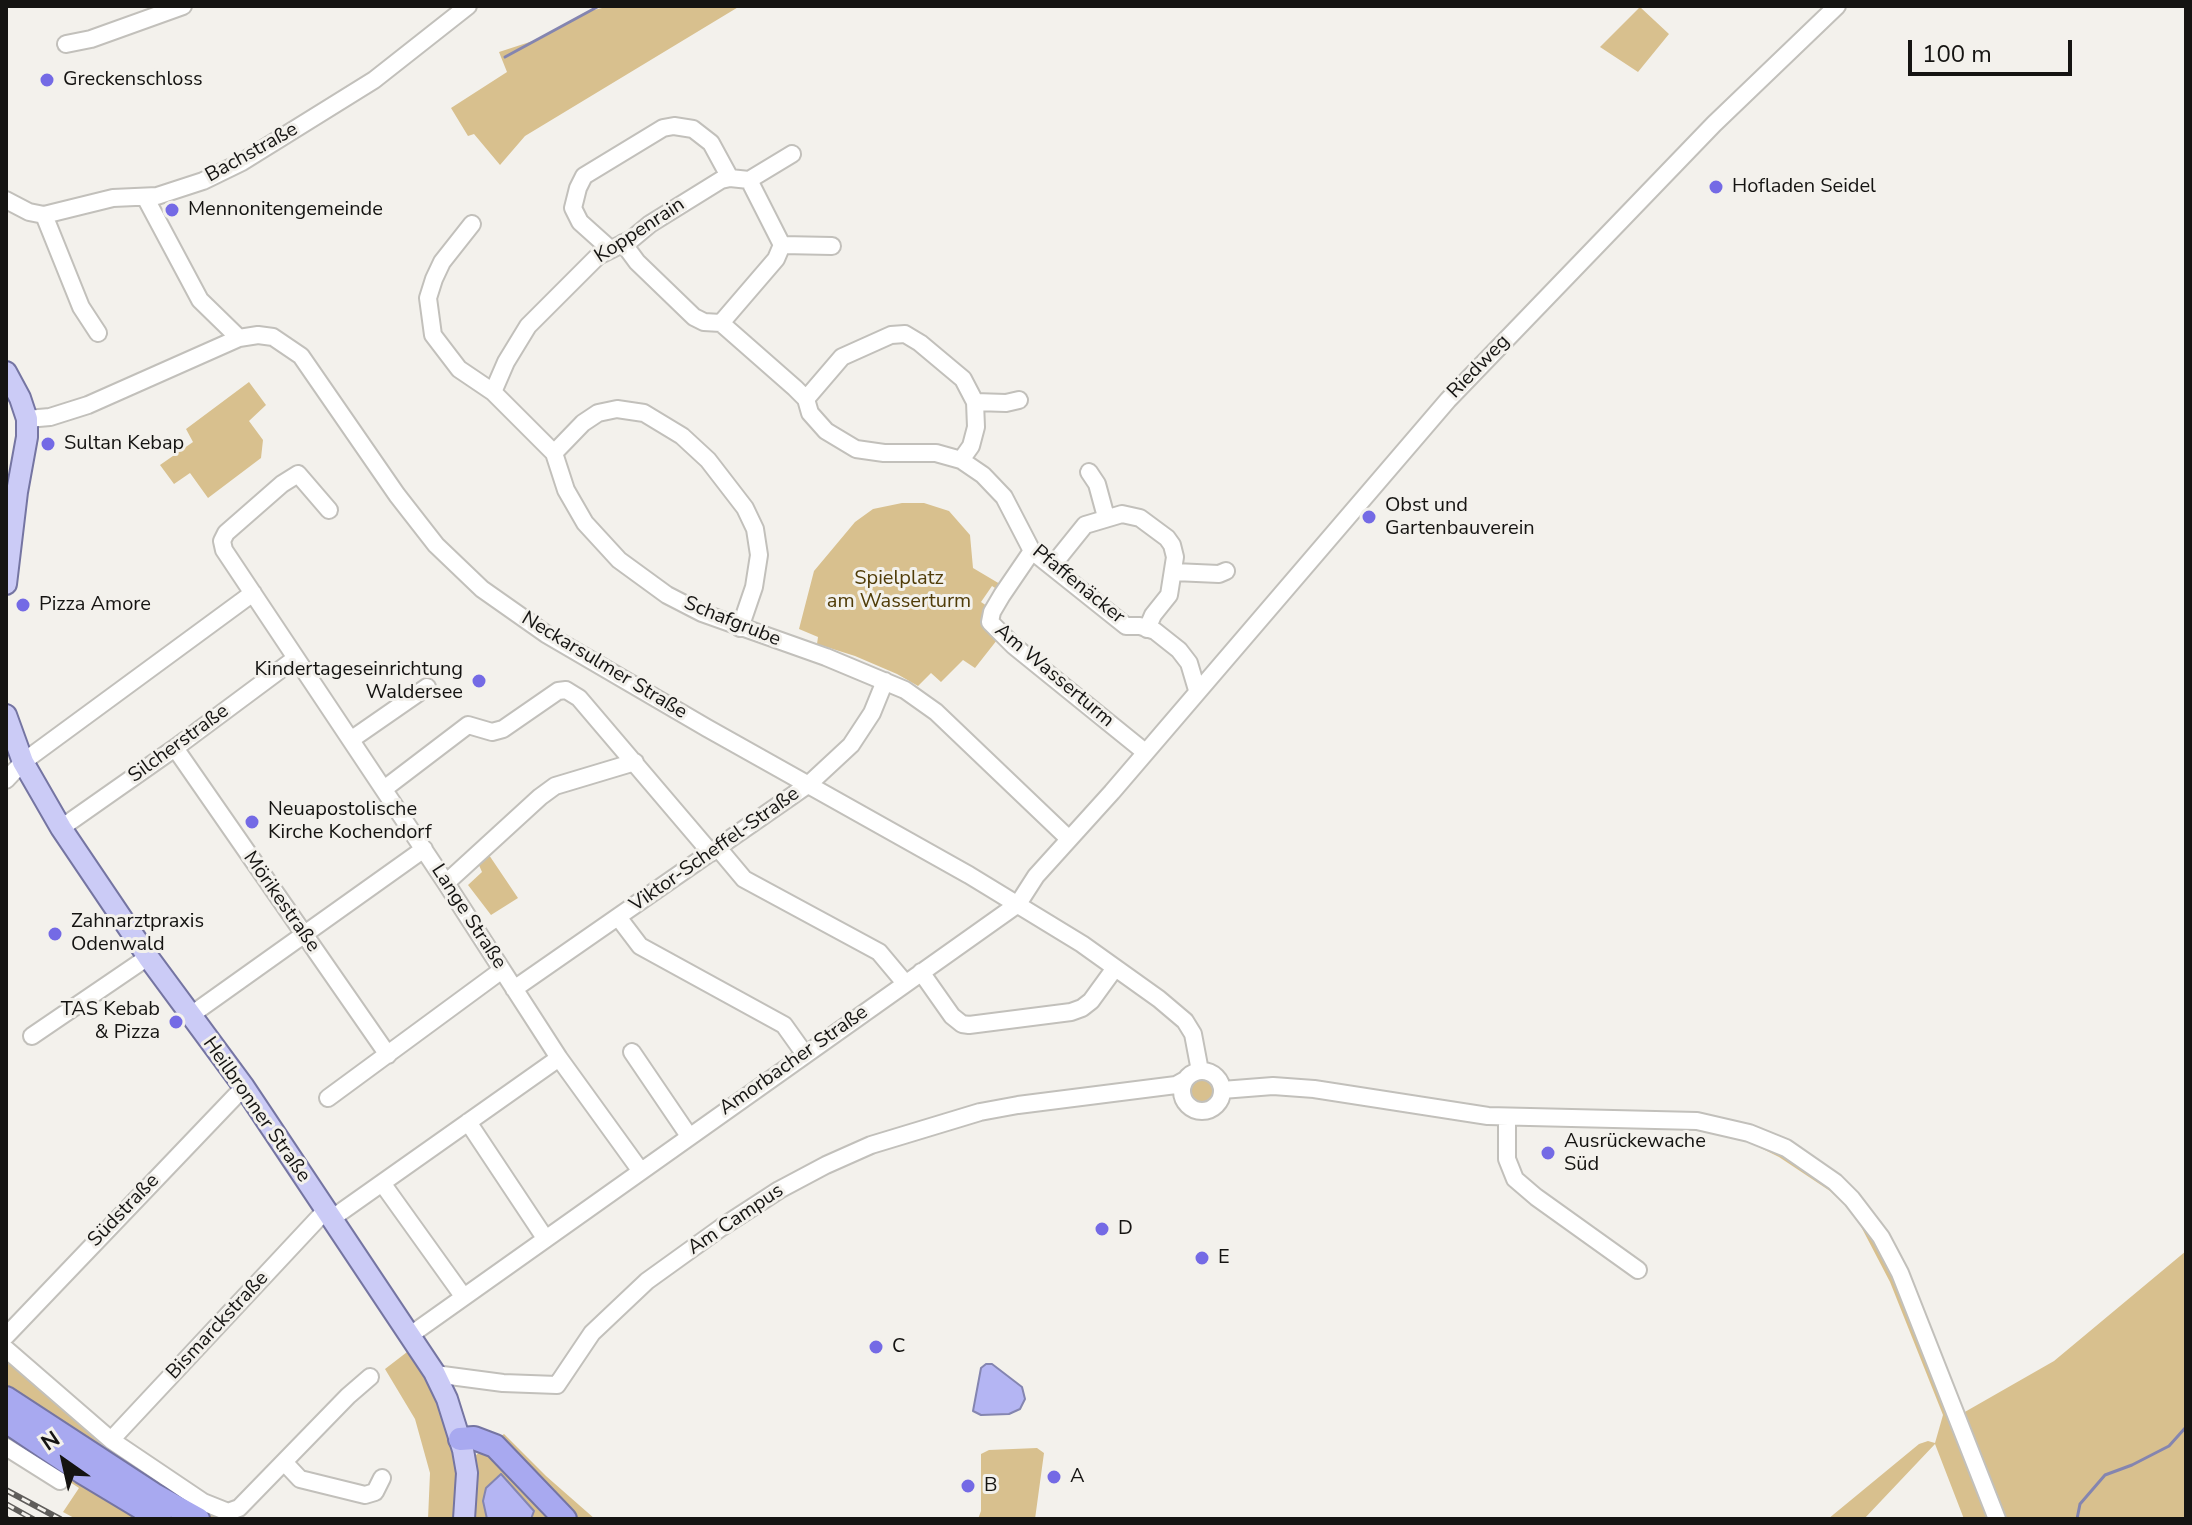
<!DOCTYPE html>
<html>
<head>
<meta charset="utf-8">
<style>
	body { margin:0 }
	#map { position:relative; width:2192px; height:1525px; overflow:hidden; background:#f3f1ec; font-family:"Nunito Sans",sans-serif }
	canvas { display:block }
	.frame { position:absolute; inset:0; border:8px solid #151412; pointer-events:none }
	.north { position:absolute; left:24px; top:1421px; width:80px; height:80px; -webkit-text-stroke:6px #f3f1ec; paint-order:stroke; rotate:326deg; font-size:22px; font-weight:700; line-height:32px; text-align:center; color:#151412 }
	.north::after { content:''; display:block; margin:auto; width:28px; height:36px; background:#151412; clip-path:polygon(50% 0,100% 100%,50% 72%,0 100%) }
	.scale { position:absolute; left:1908px; top:40px; width:164px; height:36px; box-sizing:border-box; border:4px solid #151412; border-top:0; padding-left:10px; font-size:24px; line-height:28px; white-space:nowrap; color:#151412; -webkit-text-stroke:6px #f3f1ec; paint-order:stroke }
</style>
</head>
<body>
<div id="map">
<canvas width="2192" height="1525"></canvas>
<div class="frame"></div>
<div class="north">N</div>
<div class="scale">100 m</div>
</div>
<script>
const context = document.querySelector('canvas').getContext('2d');
context.lineJoin = 'round';
function fill(path, color) { context.fillStyle = color; context.fill(path, 'evenodd'); }
const toPath = rows => new Path2D(rows.map(r => 'M' + r).join(''));
function stroke(path, color, width, dash) { context.strokeStyle = color; context.lineWidth = width; context.lineCap = dash ? 'butt' : 'round'; context.setLineDash(dash || []); context.stroke(path); }
function drawText(font, color, halo, rows, align = 'center') {
  context.font = font + ' "Nunito Sans",sans-serif'; context.lineWidth = 6; context.setLineDash([]); context.textBaseline = 'middle'; context.strokeStyle = halo; context.fillStyle = color; for (const [text, x, y, turn = 0] of rows) {
    context.save(); context.translate(x, y); context.rotate((+turn || 0) * Math.PI / 180); context.textAlign = isNaN(turn) ? turn : align; if (halo) context.strokeText(text, 0, 0); context.fillText(text, 0, 0); context.restore();
  }
}
fill(toPath([
	[610,6,740,6,525,136,500,165,474,134,468,136,451,108,507,72,499,52,542,38,586,12],
	[1640,7,1669,34,1638,72,1600,47],
	[249,382,266,405,249,421,263,440,261,458,208,498,190,473,174,484,160,465,193,442,186,429],
	[902,503,924,503,949,511,970,535,973,568,1000,584,998,590,992,586,981,602,987,606,997,640,975,668,963,660,941,682,931,673,918,686,897,674,855,656,817,644,818,637,799,629,814,571,855,522,873,509],
	[489,855,518,898,491,915,468,885,482,872,478,863],
	'1190 1090a12 12 0 1 1 24 0a12 12 0 1 1-24 0Z',
	[1704,1120,1734,1121,1788,1141,1879,1223,1897,1247,1909,1272,1963,1413,2054,1361,2186,1251,2186,1519,1964,1519,1935,1444,1864,1519,1828,1519,1919,1444,1928,1441,1935,1443,1943,1415,1890,1282,1855,1215,1830,1191,1779,1157],
	[411,1349,446,1418,455,1456,476,1455,504,1434,546,1476,595,1519,428,1519,430,1473,415,1419,385,1369],
	[6,1358,145,1473,226,1519,76,1519,63,1512,79,1488,6,1440],
	[1037,1448,1044,1453,1035,1519,978,1519,981,1511,981,1454,989,1450]
]), '#d8c08e');
const water = toPath([
	[986,1364,992,1364,1022,1387,1025,1399,1020,1409,1009,1414,981,1415,973,1411,981,1368,986,1364],
	[501,1474,534,1511,531,1519,487,1519,483,1501,486,1488,501,1474]
]);
fill(water, '#b4b5f3');
stroke(water, '#8485b0', 2);
stroke(toPath([
	[505,57,599,6],
	[2077,1519,2080,1504,2105,1475,2132,1465,2169,1446,2186,1427]
]), '#8485b0', 3);
const minor = toPath([
	[66,44,91,39,183,6],
	[145,197,200,300,239,338],
	[6,200,29,212,44,215,113,198,157,196,203,181,242,162,374,80,468,6],
	[44,215,81,307,98,333],
	[472,224,442,262,434,279,428,298,433,335,459,369,493,392,554,453,566,490,585,523,619,560,667,595,702,613,826,657,905,690,936,712,1069,839],
	[623,243,637,262,694,317,704,322,721,323,795,388,806,399,810,413,826,431,856,449,884,453,936,453,961,460,983,475,1004,497,1032,551,1126,626,1140,626,1155,631,1179,650,1189,663,1197,690],
	[782,245,832,246],
	[609,248,580,222,573,208,578,188,584,176,663,128,674,126,693,129,711,143,730,178],
	[721,323,776,259,782,245,749,180],
	[493,392,506,362,528,326,598,256,632,239,650,224,721,180,730,178,749,180,792,154],
	[806,399,842,357,891,335,905,334,920,343,963,379,975,402,976,427,971,446,961,460],
	[975,402,1006,403,1019,400],
	[27,419,50,417,88,405,239,338,258,335,273,337,301,356,397,495,436,545,482,589,546,634,707,728,969,875,1082,944,1159,999,1185,1021,1193,1034,1200,1071],
	[554,453,583,423,598,413,617,409,644,413,682,436,708,460,745,508,755,529,759,555,754,587,740,628],
	[1089,472,1097,484,1106,517],
	[329,510,298,474,282,484,226,533,222,541,224,550,446,883,559,1058,640,1170],
	[1032,551,1002,595,992,612,990,622,1014,646,1145,752],
	[1052,566,1085,525,1122,514,1140,518,1167,538,1172,545,1175,557,1169,595,1153,615,1147,629],
	[1174,572,1219,574,1226,571],
	[352,739,427,687],
	[175,748,388,1055],
	[6,780,23,762,253,593],
	[384,789,468,725,492,732,503,729,558,691,566,690,579,698,711,853],
	[61,828,175,748,296,658],
	[718,848,744,879,879,952,905,983],
	[446,883,540,797,555,786,635,762],
	[618,917,640,946,784,1025,804,1053],
	[921,972,952,1016,962,1024,969,1025,1071,1012,1082,1008,1091,1001,1115,968],
	[514,989,809,784,851,745,872,713,885,681],
	[191,1015,424,849],
	[32,1036,148,957],
	[632,1052,689,1136],
	'1182 1091a20 20 0 1 1 40 0a20 20 0 1 1-40 0Z',
	[1222,1090,1273,1086,1314,1089,1488,1116,1697,1121,1749,1133,1786,1148,1835,1182,1852,1199,1881,1237,1900,1273,1997,1519],
	[328,1098,502,970],
	[1507,1117,1507,1159,1515,1179,1536,1197,1638,1270],
	[468,1122,545,1238],
	[382,1183,463,1296],
	[331,1219,559,1058],
	[6,1336,244,1087],
	[409,1336,1018,904,1036,876,1112,792,1448,400,1714,124,1837,6],
	[6,1349,111,1440,203,1502,228,1512,239,1508,348,1396,370,1377],
	[435,1374,503,1383,557,1385,592,1333,647,1281,722,1227,779,1190,826,1165,871,1145,980,1112,1018,1105,1176,1085,1185,1080],
	[111,1440,325,1211],
	[6,1447,60,1481],
	[284,1462,300,1479,365,1495,375,1492,382,1478]
]);
const major = toPath([
	[6,372,20,398,27,419,27,437,17,492,6,584],
	[6,715,23,762,61,828,148,957,244,1087,434,1372,447,1399,463,1450,467,1473,464,1519]
]);
const highway = toPath([
	[6,1398,153,1494,198,1519],
	[6,1421,82,1472,160,1519],
	[460,1439,474,1438,495,1446,565,1519]
]);
stroke(minor, '#c2c0bb', 20);
stroke(major, '#7575a2', 24);
stroke(highway, '#7575a2', 26);
stroke(minor, '#fff', 16);
stroke(major, '#cbcbf6', 20);
stroke(highway, '#a8a9f0', 22);
const rail = toPath([
	[6,1490,60,1519],
	[6,1504,33,1519],
	[6,1518,7,1519]
]);
stroke(rail, '#5f5d5a', 6);
stroke(rail, '#f3f1ec', 3, [9]);
for (const [x, y, r, color] of [
	[47,80,8,"#746ae5"],
	[1716,187,8,"#746ae5"],
	[172,210,8,"#746ae5"],
	[48,444,8,"#746ae5"],
	[1369,517,8,"#746ae5"],
	[23,605,8,"#746ae5"],
	[479,681,8,"#746ae5"],
	[252,822,8,"#746ae5"],
	[55,934,8,"#746ae5"],
	[176,1022,8,"#746ae5"],
	[1548,1153,8,"#746ae5"],
	[1102,1229,8,"#746ae5"],
	[1202,1258,8,"#746ae5"],
	[876,1347,8,"#746ae5"],
	[1054,1477,8,"#746ae5"],
	[968,1486,8,"#746ae5"]
]) { const dot = new Path2D(); dot.arc(x, y, r, 0, 2 * Math.PI); context.fillStyle = color; context.fill(dot); stroke(dot, '#f3f1ec', 3); }
drawText('20px', '#151412', '#f3f1ec', [
	["Greckenschloss",63,80],
	["Hofladen Seidel",1732,187],
	["Mennonitengemeinde",188,210],
	["Sultan Kebap",64,444],
	["Obst und",1385,506],
	["Gartenbauverein",1385,529],
	["Pizza Amore",39,605],
	["Kindertageseinrichtung",463,670,"right"],
	["Waldersee",463,693,"right"],
	["Neuapostolische",268,810],
	["Kirche Kochendorf",268,833],
	["Zahnarztpraxis",71,922],
	["Odenwald",71,945],
	["TAS Kebab",160,1010,"right"],
	["& Pizza",160,1033,"right"],
	["Ausrückewache",1564,1142],
	["Süd",1564,1165],
	["D",1118,1229],
	["E",1218,1258],
	["C",892,1347],
	["A",1070,1477],
	["B",984,1486]
], 'left');
drawText('20px', '#151412', '#f3f1ec', [
	["Bachstraße",252,153,-29],
	["Koppenrain",640,231,-33],
	["Riedweg",1479,367,-46],
	["Pfaffenäcker",1078,585,39],
	["Schafgrube",732,622,22],
	["Neckarsulmer Straße",604,666,31],
	["Am Wasserturm",1054,676,40],
	["Silcherstraße",179,744,-36],
	["Viktor-Scheffel-Straße",715,850,-35],
	["Mörikestraße",281,902,55],
	["Lange Straße",468,917,57],
	["Amorbacher Straße",794,1061,-35],
	["Heilbronner Straße",256,1110,55],
	["Südstraße",124,1211,-46],
	["Am Campus",736,1220,-34],
	["Bismarckstraße",218,1326,-47]
]);
drawText('20px', '#503c08', '#f3f1ec', [
	["Spielplatz",899,579],
	["am Wasserturm",899,602]
]);
</script>
</body>
</html>
